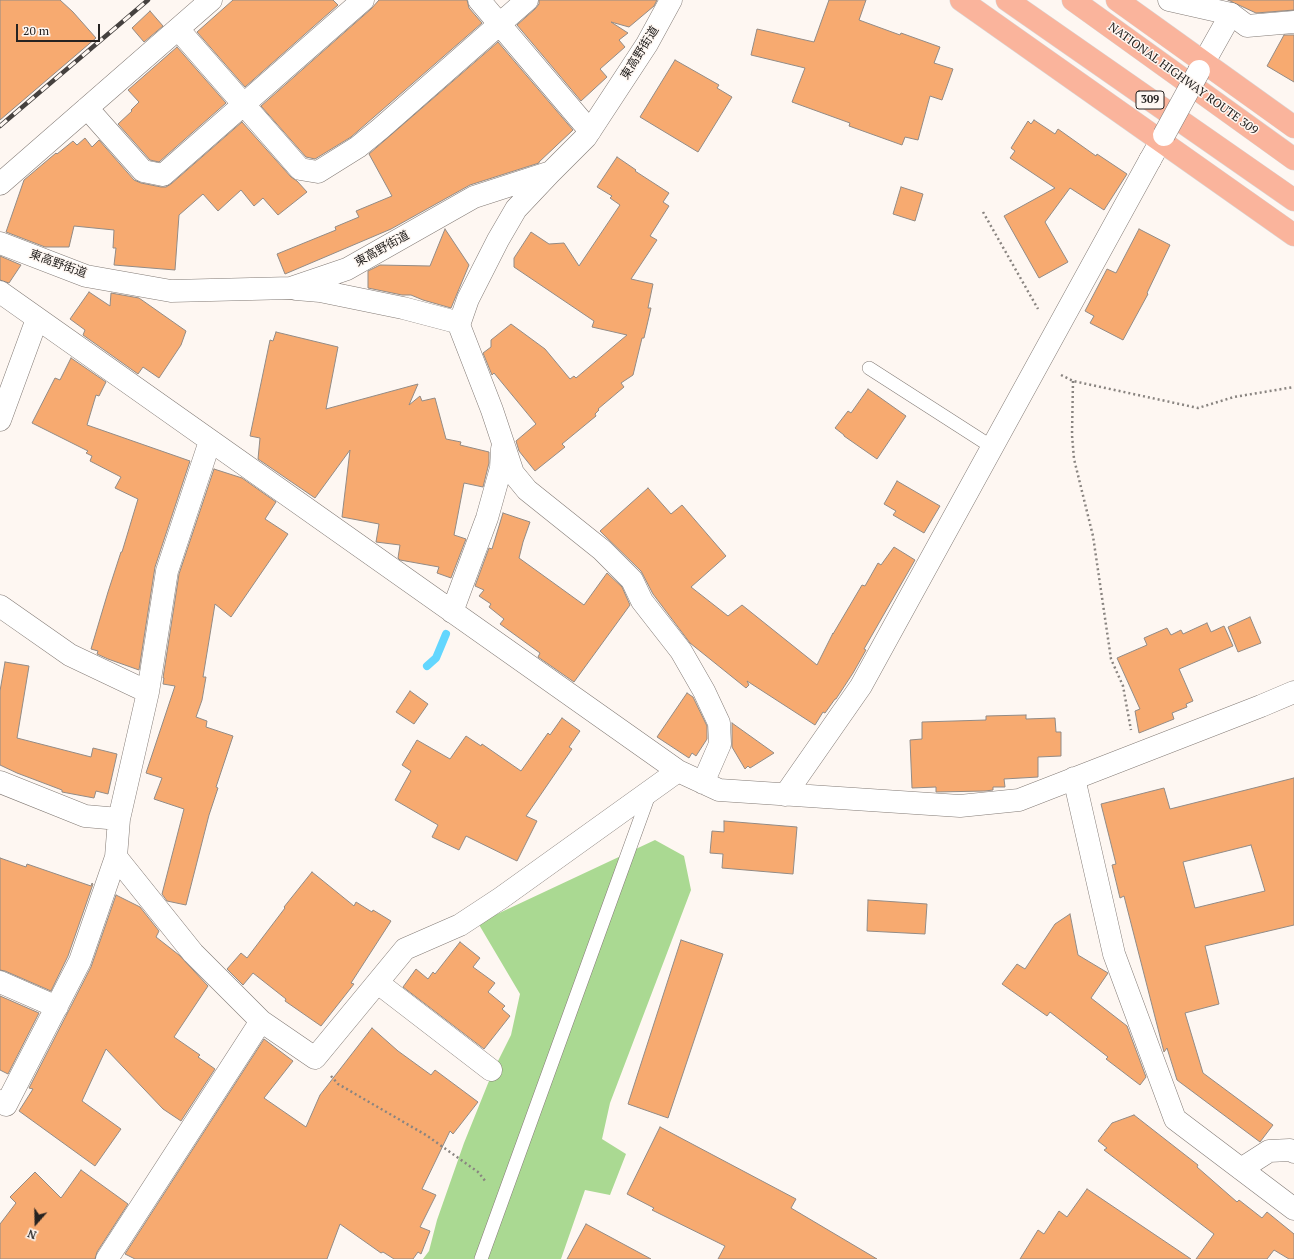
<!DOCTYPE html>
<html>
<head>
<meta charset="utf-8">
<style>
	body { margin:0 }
	#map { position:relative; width:1294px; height:1259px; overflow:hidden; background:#fef7f2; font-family:"PT Serif",serif }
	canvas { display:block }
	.north { position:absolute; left:16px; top:1203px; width:40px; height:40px; -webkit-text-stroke:3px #fef7f2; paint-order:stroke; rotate:200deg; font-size:11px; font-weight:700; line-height:16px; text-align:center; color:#262321 }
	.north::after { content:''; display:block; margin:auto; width:14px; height:18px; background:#262321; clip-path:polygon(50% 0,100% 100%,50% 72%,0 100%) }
	.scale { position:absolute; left:16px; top:24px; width:84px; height:18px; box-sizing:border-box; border:2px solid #262321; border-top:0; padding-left:5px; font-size:12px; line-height:14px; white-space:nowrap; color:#262321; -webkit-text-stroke:3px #fef7f2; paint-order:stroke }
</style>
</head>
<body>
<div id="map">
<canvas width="1294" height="1259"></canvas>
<div class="north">N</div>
<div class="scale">20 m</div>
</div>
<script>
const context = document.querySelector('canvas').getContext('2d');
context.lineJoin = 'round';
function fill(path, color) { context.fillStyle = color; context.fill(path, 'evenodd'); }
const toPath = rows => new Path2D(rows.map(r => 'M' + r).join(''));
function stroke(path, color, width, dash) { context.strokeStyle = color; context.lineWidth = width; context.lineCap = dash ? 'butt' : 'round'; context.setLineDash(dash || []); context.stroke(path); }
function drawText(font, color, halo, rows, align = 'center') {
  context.font = font + ' "PT Serif","Noto Sans JP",serif'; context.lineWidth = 3; context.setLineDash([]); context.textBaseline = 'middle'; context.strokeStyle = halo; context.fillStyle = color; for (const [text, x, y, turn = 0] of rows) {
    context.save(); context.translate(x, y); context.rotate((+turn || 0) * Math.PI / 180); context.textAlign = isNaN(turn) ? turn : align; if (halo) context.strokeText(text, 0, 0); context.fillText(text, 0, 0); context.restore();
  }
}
fill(toPath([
	[655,840,684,856,691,890,610,1103,602,1139,626,1154,610,1195,585,1190,561,1259,423,1259,429,1251,437,1220,464,1143,493,1071,511,1035,520,994,478,923]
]), '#aad992');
stroke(toPath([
	[427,666,436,658,446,634]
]), '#63d6fe', 8);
const building = toPath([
	[0,0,60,0,73,12,96,38,0,120,0,0],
	[233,0,333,0,338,5,245,87,197,32,233,0],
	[379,0,467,0,469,8,482,23,351,137,315,159,306,157,261,106,371,9,379,0],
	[539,0,657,0,654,6,629,27,611,22,628,33,619,40,625,47,600,69,607,77,581,101,517,25,535,9,539,4,539,0],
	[829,0,866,0,859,20,900,35,901,33,940,47,934,63,953,69,942,100,930,96,918,140,905,137,902,145,849,126,850,123,792,102,805,68,751,55,757,29,814,42,829,0],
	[1228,0,1294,0,1294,10,1256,13,1228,0],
	[150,11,163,26,144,42,132,28,150,11],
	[1284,35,1294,35,1294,82,1267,66,1284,35],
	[498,42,573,130,539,162,539,163,470,185,391,229,285,274,277,254,336,230,335,227,359,217,356,211,392,196,369,154,498,42],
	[177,47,226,103,159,162,150,160,118,124,132,111,131,110,139,102,128,90,177,47],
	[675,60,719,85,717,88,732,97,698,152,640,117,675,60],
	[1034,120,1055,134,1058,129,1096,156,1097,154,1127,174,1104,210,1070,188,1045,222,1068,262,1039,278,1004,216,1055,188,1010,158,1015,151,1011,148,1028,121,1031,124,1034,120],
	[242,122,291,177,297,181,307,192,278,215,263,198,254,206,241,190,218,211,203,194,179,215,175,270,114,265,116,248,113,248,114,230,74,226,69,247,45,247,6,232,24,180,56,153,57,154,73,141,77,145,85,138,92,147,99,140,134,180,141,183,161,187,166,187,171,184,242,122],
	[617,157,636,170,635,171,669,193,663,202,669,206,650,236,657,240,631,279,653,284,648,308,651,308,644,338,642,338,633,375,621,383,624,387,598,409,599,410,595,414,596,416,562,444,565,447,535,471,519,451,516,441,536,424,494,373,492,375,483,353,491,347,491,340,511,324,545,349,570,379,574,376,576,378,627,335,592,327,594,321,514,267,514,258,531,232,549,244,564,243,579,266,620,205,610,198,612,196,597,187,617,157],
	[901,187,923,194,915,221,893,214,901,187],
	[445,229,469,265,451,308,423,300,411,295,402,295,368,288,368,271,380,265,430,266,445,229],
	[1139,229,1170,245,1147,293,1148,294,1123,340,1090,323,1094,316,1085,311,1107,269,1116,273,1139,229],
	[0,256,21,265,9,283,0,280,0,256],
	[89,292,110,306,111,293,139,298,186,331,181,345,159,378,143,367,138,374,83,335,85,330,70,319,89,292],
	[276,332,338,347,326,409,418,384,409,405,420,396,422,401,435,398,446,439,461,442,460,445,489,452,489,463,483,487,464,483,454,535,466,539,451,578,437,573,439,567,400,560,398,558,400,545,376,542,379,524,342,517,350,450,315,498,258,459,260,438,250,436,270,340,273,341,276,332],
	[71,358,106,382,99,396,96,395,87,425,190,461,155,567,139,670,108,659,97,654,98,651,91,649,108,592,121,552,122,552,138,499,115,488,121,477,90,461,92,456,86,453,88,451,32,423,55,378,60,380,71,358],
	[868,389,906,416,877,459,844,436,844,435,835,428,848,411,851,413,868,389],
	[214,469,242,478,276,502,265,519,288,534,231,617,215,604,203,677,206,677,202,700,196,717,207,721,206,727,233,736,216,787,218,788,209,815,186,905,167,901,162,894,184,809,154,799,162,778,146,773,175,686,163,684,164,678,163,678,179,574,214,469],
	[897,481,940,506,924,533,893,515,896,511,884,504,897,481],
	[648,488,671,514,682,505,726,556,691,587,728,616,742,605,817,665,833,633,833,634,862,585,865,586,878,563,881,565,894,547,915,560,864,649,866,650,853,673,836,699,835,699,825,713,823,712,815,725,747,681,749,685,746,688,690,643,653,594,641,571,600,531,648,488],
	[503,513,530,522,523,542,519,558,584,605,607,573,622,587,630,605,574,682,538,657,540,653,500,624,504,619,489,607,491,604,479,596,484,590,475,586,489,548,492,549,503,513],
	[1250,617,1261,643,1238,652,1228,627,1250,617],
	[1207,623,1211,632,1224,626,1233,646,1179,669,1193,701,1186,704,1187,707,1172,713,1174,719,1139,733,1135,711,1140,709,1117,658,1147,645,1144,638,1167,628,1171,635,1181,630,1183,634,1207,623],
	[5,662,29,666,17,738,91,757,93,748,117,754,108,794,96,791,94,798,62,792,62,790,17,773,0,765,0,691,5,662],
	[410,691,428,704,414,724,396,712,410,691],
	[687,693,693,697,707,726,707,739,696,756,692,753,689,758,657,737,687,693],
	[1026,715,1026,719,1055,718,1056,732,1061,732,1061,756,1038,757,1038,777,1004,779,1005,787,993,787,993,790,985,791,936,792,936,787,912,788,910,740,922,739,922,722,986,720,986,716,1026,715],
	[562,718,580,731,569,747,572,749,526,816,537,821,517,861,466,836,459,850,432,837,438,825,395,800,411,771,402,765,417,740,450,759,466,736,481,746,482,744,521,771,548,733,550,735,562,718],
	[732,723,774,753,750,768,748,766,745,769,732,747,732,723],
	[1294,778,1294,925,1205,946,1219,1004,1185,1013,1203,1073,1273,1125,1260,1142,1177,1080,1167,1048,1164,1052,1124,896,1120,898,1112,865,1116,864,1101,804,1164,788,1170,809,1294,778],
	[1251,845,1265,891,1195,908,1183,862,1251,845],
	[724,821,797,827,793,874,722,868,723,854,710,853,712,831,724,832,724,821],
	[0,858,26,867,27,864,91,886,92,883,93,884,68,956,51,991,5,971,0,970,0,858],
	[312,872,354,906,356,902,372,912,373,910,391,921,351,983,354,984,321,1026,285,1001,286,999,253,973,243,985,227,969,241,953,247,958,285,908,284,907,312,872],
	[116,895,140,907,159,931,156,937,179,955,208,986,174,1037,200,1055,198,1057,215,1069,181,1121,163,1109,106,1049,82,1101,121,1129,95,1166,19,1111,33,1089,29,1088,91,967,116,895],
	[868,900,927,904,925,934,867,931,868,900],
	[1070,914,1078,955,1108,973,1091,998,1127,1026,1146,1077,1140,1085,1106,1059,1108,1057,1050,1012,1047,1016,1002,984,1017,964,1025,969,1055,924,1070,914],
	[681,940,723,954,668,1118,628,1104,681,940],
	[460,942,480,958,473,967,495,983,488,992,505,1006,502,1009,510,1016,484,1049,403,987,416,969,428,979,433,972,435,974,460,942],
	[0,996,39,1013,8,1074,0,1070,0,996],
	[372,1028,398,1051,431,1075,435,1070,478,1102,453,1134,450,1131,422,1189,436,1195,420,1227,430,1231,421,1254,418,1252,413,1259,394,1259,383,1252,381,1253,340,1224,327,1259,135,1259,125,1254,264,1039,293,1061,264,1098,306,1127,320,1095,372,1028],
	[1134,1115,1198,1165,1197,1167,1237,1202,1239,1200,1262,1218,1267,1212,1294,1234,1294,1259,1289,1259,1274,1250,1267,1259,1196,1259,1214,1234,1104,1150,1107,1148,1098,1141,1112,1123,1134,1115],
	[660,1127,796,1199,791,1208,877,1259,718,1259,725,1246,652,1210,654,1208,627,1194,660,1127],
	[81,1170,128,1204,97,1252,95,1259,0,1259,0,1224,16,1203,10,1197,35,1172,61,1198,81,1170],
	[1087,1189,1191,1259,1020,1259,1038,1230,1044,1234,1059,1211,1067,1217,1087,1189],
	[586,1224,651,1259,567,1259,586,1224]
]);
fill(building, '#f7aa70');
stroke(building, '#938b85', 1);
const service = toPath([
	[869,368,992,447],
	[481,1259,650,792]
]);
const minor = toPath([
	[479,0,590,131],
	[671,0,647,44,586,137,550,173,516,209,498,240,468,299,459,325,492,410,513,473,527,490,602,550,632,580,642,601,681,651,704,691,719,723,720,744,703,783],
	[1169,0,1231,14,1247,26,1294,22],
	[178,29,300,169,318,172,358,147,380,129,527,0],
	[87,108,143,171,163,175,363,0],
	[0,184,211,0],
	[0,243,86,276,171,291,291,288,347,269,474,197,548,173],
	[296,289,320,291,403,308,460,323],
	[0,292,678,771,719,790,960,806,1019,800,1261,706,1294,692],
	[0,420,37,319],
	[0,606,70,655,148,692],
	[452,612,487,518,501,468,502,449],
	[1074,778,1114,954,1175,1119,1294,1209],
	[0,782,85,816,119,819],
	[785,795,861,686,1150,160],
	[116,857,193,953,261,1021,315,1058,405,949,460,925,501,898,678,771],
	[0,982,57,1007],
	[378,983,491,1070],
	[0,1101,6,1105,80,961,116,857,119,819,148,692,167,571,210,441],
	[1241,1169,1269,1151,1290,1150,1294,1152],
	[107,1259,261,1021]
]);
const tertiary = toPath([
	[1199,71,1231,14],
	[1150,160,1164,135]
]);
const trunk = toPath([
	[961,0,1294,235],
	[1007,0,1294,200],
	[1073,0,1294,159],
	[1117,0,1294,127]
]);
stroke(service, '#837b76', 14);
stroke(minor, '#837b76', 23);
stroke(tertiary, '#837b76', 23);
stroke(trunk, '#d8d7d7', 23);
stroke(toPath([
	[983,212,1038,309],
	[1061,375,1073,381,1198,408,1234,397,1294,387],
	[1073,381,1072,435,1074,459,1093,536,1111,659,1123,686,1131,730],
	[331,1076,338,1084,426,1135,478,1172,486,1182]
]), '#898480', 2.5, [2, 3]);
stroke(service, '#fff', 13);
stroke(minor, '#fff', 22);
stroke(tertiary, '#fff', 22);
stroke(trunk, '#fab49c', 22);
const rail = toPath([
	[0,126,148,0]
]);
stroke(rail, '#45413f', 4.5);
stroke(rail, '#fef7f2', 3, [9]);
const tertiaryBridge = toPath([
	[1164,135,1199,71]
]);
stroke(tertiaryBridge, '#837b76', 23, []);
stroke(tertiaryBridge, '#fff', 22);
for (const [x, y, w] of [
	[1150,100,28]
]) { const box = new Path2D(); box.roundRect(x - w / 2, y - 9, w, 18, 3); context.fillStyle = '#fef7f2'; context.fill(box); stroke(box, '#262321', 1); }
drawText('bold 11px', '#262321', null, [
	["309",1150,100]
]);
drawText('12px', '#262321', '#fef7f2', [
	["東高野街道",640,53,-58],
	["NATIONAL HIGHWAY ROUTE 309",1183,79,36],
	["東高野街道",382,249,-29],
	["東高野街道",58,264,20]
]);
</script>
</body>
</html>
